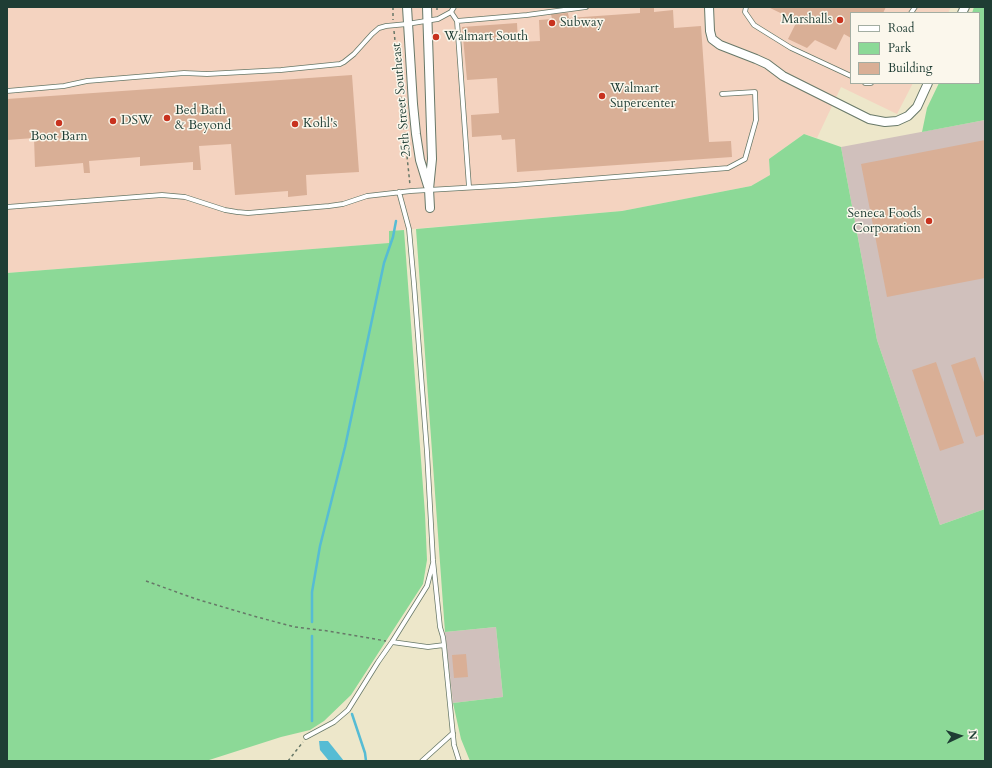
<!DOCTYPE html>
<html>
<head>
<meta charset="utf-8">
<style>
	body { margin:0 }
	#map { position:relative; width:992px; height:768px; overflow:hidden; background:#ede7ca; font-family:Cardo,serif }
	canvas { display:block }
	.frame { position:absolute; inset:0; border:8px solid #1f3d34; pointer-events:none }
	.legend { position:absolute; left:850px; top:12px; width:130px; height:72px; box-sizing:border-box; background:#fbf7ec; border:1px solid #a3ada2; margin:0; padding:5px 7px; list-style:none; font-size:12px; color:#1f3d34 }
	.legend li { display:flex; align-items:center; gap:8px; height:20px }
	.legend b { width:20px; border:1px solid #a3ada2 }
	.north { position:absolute; left:940px; top:716px; width:40px; height:40px; -webkit-text-stroke:3px #fbf7ec; paint-order:stroke; rotate:86deg; font-size:11px; font-weight:700; line-height:16px; text-align:center; color:#1f3d34 }
	.north::after { content:''; display:block; margin:auto; width:14px; height:18px; background:#1f3d34; clip-path:polygon(50% 0,100% 100%,50% 72%,0 100%) }
</style>
</head>
<body>
<div id="map">
<canvas width="992" height="768"></canvas>
<div class="frame"></div>
<ul class="legend">
<li><b style="height:5px;background:#fff"></b>Road</li>
<li><b style="height:11px;background:#8cd997"></b>Park</li>
<li><b style="height:11px;background:#d9af96"></b>Building</li>
</ul>
<div class="north">N</div>
</div>
<script>
const context = document.querySelector('canvas').getContext('2d');
context.lineJoin = 'round';
function fill(path, color) { context.fillStyle = color; context.fill(path, 'evenodd'); }
const toPath = rows => new Path2D(rows.map(r => 'M' + r).join(''));
function stroke(path, color, width, dash) { context.strokeStyle = color; context.lineWidth = width; context.lineCap = dash ? 'butt' : 'round'; context.setLineDash(dash || []); context.stroke(path); }
function drawText(font, color, halo, rows, align = 'center') {
  context.font = font + ' Cardo,serif'; context.lineWidth = 3; context.setLineDash([]); context.textBaseline = 'middle'; context.strokeStyle = halo; context.fillStyle = color; for (const [text, x, y, turn = 0] of rows) {
    context.save(); context.translate(x, y); context.rotate((+turn || 0) * Math.PI / 180); context.textAlign = isNaN(turn) ? turn : align; if (halo) context.strokeText(text, 0, 0); context.fillText(text, 0, 0); context.restore();
  }
}
fill(toPath([
	[7,7,951,7,948,13,851,13,851,83,913,83,897,114,841,87,817,138,804,134,769,159,770,175,751,186,622,211,389,231,390,243,7,273]
]), '#f4d3c0');
fill(toPath([
	[985,120,985,509,940,525,877,340,841,147],
	[496,627,503,697,453,703,445,632]
]), '#d0c0bc');
fill(toPath([
	[974,7,985,7,985,120,922,132,927,108,939,83,979,83,979,13,972,13],
	[804,134,841,147,877,340,940,525,985,509,985,761,470,761,461,739,453,703,503,697,496,627,445,632,416,229,622,211,751,186,770,175,769,159],
	[404,230,425,514,427,560,423,584,351,695,324,721,310,730,281,737,206,761,7,761,7,273,389,243,389,231]
]), '#8cd997');
fill(toPath([
	[319,741,328,741,344,761,329,761,320,750]
]), '#56bcd4');
stroke(toPath([
	[312,622,312,592,320,546,345,447,384,263,393,237,396,221],
	[312,636,312,721],
	[352,714,365,753,366,761]
]), '#56bcd4', 2.5);
fill(toPath([
	[654,7,654,12,673,10,674,28,701,26,709,142,731,141,732,157,517,172,515,139,502,140,501,135,472,137,471,115,499,113,497,78,467,80,462,27,517,23,518,42,540,41,539,20,552,19,551,14,568,13,569,18,640,13,640,8],
	[768,7,886,7,883,13,851,13,851,38,844,34,836,50,815,40,807,48,788,39,797,21],
	[352,75,359,172,306,175,307,195,288,197,288,191,235,195,231,144,199,146,201,170,193,170,193,162,140,166,140,157,89,161,90,173,84,173,83,163,35,167,34,138,7,140,7,99],
	[985,140,985,278,887,297,861,164],
	[975,357,985,385,985,434,976,437,951,365],
	[936,362,964,443,940,451,912,370],
	[466,654,468,677,454,678,452,655]
]), '#d9af96');
const lane = toPath([
	[746,7,745,12,754,25,791,48,851,76],
	[451,12,457,21,469,187],
	[911,13,915,7],
	[457,21,527,15,586,7],
	[865,83,871,83],
	[7,91,64,86,87,81,184,73,207,74,281,70,340,64,344,62,354,54,372,34,379,28,386,26,407,24,438,19,451,12,454,7],
	[399,192,409,229,414,284,427,452,433,560,440,627,443,637,444,645,454,745,459,761],
	[7,207,162,195,185,197,225,210,237,212,248,213,329,206,343,204,367,196,411,191,514,185,728,168,745,159,756,120,755,92,722,94],
	[392,642,428,647,444,645],
	[306,737,334,722,348,710,378,662,392,642,427,586,433,563],
	[422,761,453,733]
]);
const street = toPath([
	[407,7,413,104,416,134,420,160,428,186],
	[427,7,432,159,429,189,430,208],
	[709,7,710,31,712,39,720,45,756,59,767,64,783,76,869,119,885,122,897,121,908,116,917,107,928,83],
	[962,13,965,7]
]);
stroke(lane, '#677868', 5.5);
stroke(street, '#677868', 10);
stroke(toPath([
	[393,7,393,20],
	[437,7,437,13],
	[394,31,410,185],
	[146,581,196,599,257,617,295,627,328,631,386,641],
	[288,761,303,742]
]), '#677868', 1.5, [3, 3]);
stroke(lane, '#fff', 4);
stroke(street, '#fff', 8);
for (const [x, y, r, color] of [
	[840,20,4,"#c8321e"],
	[552,23,4,"#c8321e"],
	[436,37,4,"#c8321e"],
	[602,96,4,"#c8321e"],
	[167,118,4,"#c8321e"],
	[113,121,4,"#c8321e"],
	[59,123,4,"#c8321e"],
	[295,124,4,"#c8321e"],
	[929,221,4,"#c8321e"]
]) { const dot = new Path2D(); dot.arc(x, y, r, 0, 2 * Math.PI); context.fillStyle = color; context.fill(dot); stroke(dot, '#fbf7ec', 1.5); }
drawText('13px', '#1f3d34', '#fbf7ec', [
	["Marshalls",832,20,"right"],
	["Subway",560,23],
	["Walmart South",444,37],
	["Walmart",610,89],
	["Supercenter",610,104],
	["Bed Bath",175,111],
	["& Beyond",175,126],
	["DSW",121,121],
	["Kohl's",303,124],
	["Boot Barn",59,137,"center"],
	["Seneca Foods",921,214,"right"],
	["Corporation",921,229,"right"]
], 'left');
drawText('13px', '#1f3d34', '#fbf7ec', [
	["25th Street Southeast",402,100,-95]
]);
</script>
</body>
</html>
